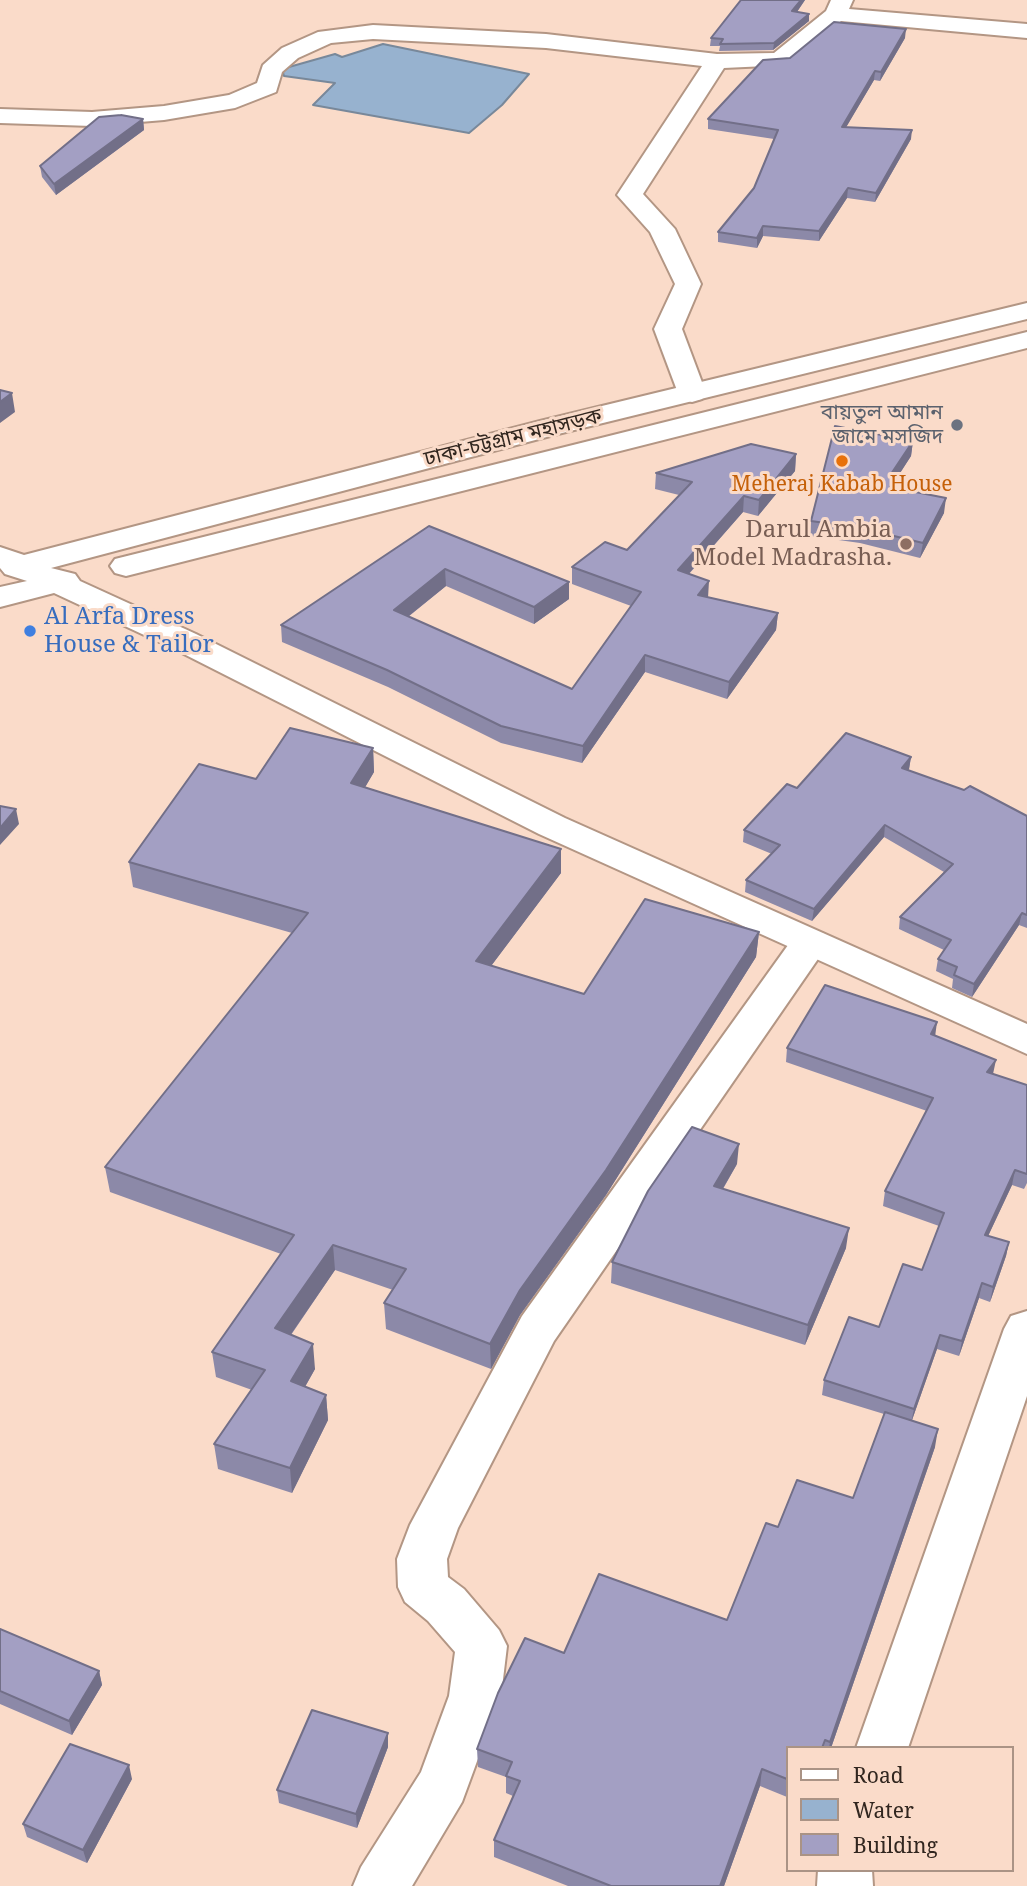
<!DOCTYPE html>
<html>
<head>
<meta charset="utf-8">
<style>
	body { margin:0 }
	#map { position:relative; width:1027px; height:1886px; overflow:hidden; background:#fadbc9; font-family:"Noto Serif",serif }
	canvas { display:block }
	.legend { position:absolute; left:786px; top:1746px; width:228px; height:126px; box-sizing:border-box; background:#fadbc9; border:2px solid #aa9385; margin:0; padding:9px 12px; list-style:none; font-size:21px; color:#31261f }
	.legend li { display:flex; align-items:center; gap:14px; height:35px }
	.legend b { width:35px; border:2px solid #aa9385 }
</style>
</head>
<body>
<div id="map">
<canvas width="1027" height="1886"></canvas>
<ul class="legend">
<li><b style="height:9px;background:#fff"></b>Road</li>
<li><b style="height:19px;background:#97b2cf"></b>Water</li>
<li><b style="height:19px;background:#a39fc3"></b>Building</li>
</ul>
</div>
<script>
const context = document.querySelector('canvas').getContext('2d');
context.lineJoin = 'round';
function fill(path, color) { context.fillStyle = color; context.fill(path, 'evenodd'); }
const toPath = rows => new Path2D(rows.map(r => 'M' + r).join(''));
function stroke(path, color, width, dash) { context.strokeStyle = color; context.lineWidth = width; context.lineCap = dash ? 'butt' : 'round'; context.setLineDash(dash || []); context.stroke(path); }
function drawText(font, color, halo, rows, align = 'center') {
  context.font = font + ' "Noto Serif","Noto Sans Bengali",serif'; context.lineWidth = 6; context.setLineDash([]); context.textBaseline = 'middle'; context.strokeStyle = halo; context.fillStyle = color; for (const [text, x, y, turn = 0] of rows) {
    context.save(); context.translate(x, y); context.rotate((+turn || 0) * Math.PI / 180); context.textAlign = isNaN(turn) ? turn : align; if (halo) context.strokeText(text, 0, 0); context.fillText(text, 0, 0); context.restore();
  }
}
const water = toPath([
	[383,44,529,74,502,105,469,133,313,105,335,83,284,76,282,69,335,54,342,57,383,44]
]);
fill(water, '#97b2cf');
stroke(water, '#78889a', 2);
const street = toPath([
	[831,0,853,0,849,9,1027,24,1027,38,841,21,788,65,724,68,643,194,675,229,701,284,682,329,706,393,702,399,692,402,682,399,678,393,654,329,675,284,650,232,617,195,702,66,546,48,373,39,331,43,298,58,282,72,276,92,235,108,164,120,92,126,0,123,0,109,92,112,164,106,229,95,257,83,263,65,282,48,318,32,373,25,546,34,717,54,774,53,826,11,831,0],
	[810,930,824,934,829,943,554,1341,458,1528,447,1559,448,1577,464,1589,499,1630,507,1646,501,1696,462,1802,412,1886,353,1886,361,1867,421,1772,449,1696,455,1652,428,1621,405,1602,398,1587,397,1559,410,1525,522,1316,796,934,810,930],
	[1027,1311,1027,1396,908,1748,856,1748,1004,1329,1011,1316,1027,1311],
	[818,1870,872,1870,873,1886,817,1886,818,1870]
]);
const highway = toPath([
	[1027,303,1027,319,558,434,51,568,75,574,80,581,196,634,565,818,1027,1024,1027,1054,539,834,172,648,54,593,0,607,0,587,27,581,5,574,0,568,0,547,24,555,540,421,1027,303],
	[1027,332,1027,348,126,576,115,573,110,566,115,559,1027,332]
]);
stroke(street, '#b39684', 4);
stroke(highway, '#b39684', 4);
fill(street, '#fff');
fill(highway, '#fff');
fill(toPath([
	[741,0,805,0,797,12,809,14,809,21,773,50,719,51,720,46,710,46,711,38],
	[905,38,880,81,874,80,846,127,911,139,875,202,847,198,819,241,763,236,757,248,718,242,718,232,754,188,774,139,708,129,708,119,790,58],
	[143,119,144,130,56,195,42,177,40,166],
	[913,441,911,456,896,479,895,488,944,513,920,558,860,543,810,536,811,521],
	[796,454,795,471,758,516,743,512,689,574,708,597,778,613,776,630,727,699,645,672,582,763,501,743,388,687,282,642,281,625,429,526,569,582,569,599,534,624,446,586,408,617,572,689,631,606,572,584,572,567,627,550,679,495,655,489,656,473],
	[373,748,374,772,365,787,561,873,491,966,584,994,759,932,756,957,606,1195,520,1315,491,1369,386,1329,384,1303,393,1290,335,1270,291,1335,315,1369,305,1387,326,1395,328,1420,292,1493,218,1469,214,1444,252,1390,216,1377,212,1352,281,1254,110,1192,105,1167,292,933,133,887,129,862,256,779],
	[911,757,909,769,908,770,1027,816,1027,928,1019,925,972,997,952,988,953,979,936,971,938,959,944,950,899,929,900,917,944,872,884,837,812,921,745,892,746,880,772,854,743,842,744,830,797,788],
	[935,1036,993,1074,1027,1085,1027,1183,1024,1189,1012,1185,988,1236,1009,1242,1006,1256,990,1302,979,1298,959,1356,937,1349,912,1420,935,1447,831,1748,787,1748,787,1797,760,1786,724,1886,568,1886,494,1857,494,1840,513,1796,506,1793,506,1777,478,1767,477,1749,564,1653,727,1620,778,1527,853,1498,884,1414,822,1395,824,1380,879,1327,922,1270,939,1226,883,1206,885,1191,927,1111,786,1062,787,1048],
	[737,1164,723,1189,846,1248,805,1345,611,1283,612,1262],
	[0,1629,99,1671,102,1685,72,1735,0,1704],
	[388,1733,388,1747,357,1828,279,1803,277,1790],
	[132,1779,87,1863,27,1837,23,1824]
]), '#8c89a8');
fill(toPath([
	[801,0,805,0,792,19,792,11],
	[809,14,809,21,773,50,774,43],
	[906,29,905,38,880,81,881,72],
	[875,71,874,80,841,136,842,127],
	[143,119,144,130,56,195,54,184],
	[912,130,911,139,875,202,876,193],
	[848,188,847,198,819,241,819,231],
	[763,226,763,236,757,248,757,238],
	[12,393,15,412,0,423,0,402],
	[913,441,911,456,895,481,896,479,894,494,888,502,889,477],
	[796,454,795,471,758,516,759,500],
	[744,496,743,512,677,587,678,570],
	[946,498,944,513,920,558,923,543],
	[445,569,446,586,395,627,394,610],
	[709,581,708,598,698,595],
	[569,582,569,599,534,624,534,607],
	[778,613,776,630,727,699,729,682],
	[645,655,645,672,582,763,583,746],
	[373,748,374,772,353,808,351,783],
	[911,757,909,769,900,780,902,768],
	[16,809,19,824,0,845,0,828],
	[885,825,884,837,812,921,814,909],
	[561,849,561,873,476,986,476,961],
	[1022,913,1019,925,972,997,974,984],
	[759,932,756,957,606,1195,520,1315,491,1369,490,1344,520,1290],
	[937,1022,935,1037,931,1034],
	[996,1060,993,1074,987,1072],
	[739,1144,737,1164,712,1207,714,1186],
	[1015,1170,1012,1185,982,1249,985,1235],
	[849,1228,846,1248,805,1345,808,1325],
	[1009,1242,1006,1256,990,1302,993,1287],
	[333,1245,335,1270,278,1353,275,1328],
	[982,1283,979,1298,959,1356,962,1341],
	[940,1335,937,1349,911,1423,914,1409],
	[313,1344,315,1369,294,1406,291,1381],
	[326,1395,328,1420,292,1493,290,1468],
	[938,1429,935,1447,831,1748,829,1748,830,1742],
	[99,1671,102,1685,72,1735,69,1721],
	[388,1733,388,1747,357,1828,356,1814],
	[129,1765,132,1779,87,1863,83,1850],
	[762,1769,760,1786,724,1886,720,1886]
]), '#726f88');
const building = toPath([
	[741,0,801,0,792,11,809,14,774,43,720,44,723,39,711,38,741,0],
	[834,22,906,29,881,72,875,71,842,127,912,130,876,193,848,188,819,231,763,226,757,238,718,232,754,188,778,130,708,119,763,60,790,58,834,22],
	[121,115,143,119,54,184,40,166,99,117,121,115],
	[0,390,12,393,0,402,0,390],
	[835,426,913,441,889,477,896,479,890,487,946,498,923,543,861,528,811,521,835,426],
	[751,444,796,454,759,500,744,496,678,570,709,581,698,595,778,613,729,682,645,655,583,746,501,726,387,670,281,625,429,526,569,582,534,607,445,569,394,610,572,689,641,592,572,567,605,542,627,550,692,482,656,473,751,444],
	[290,728,373,748,351,783,561,849,476,961,584,994,645,899,759,932,606,1170,520,1290,490,1344,384,1303,406,1269,333,1245,275,1328,313,1344,291,1381,326,1395,290,1468,214,1444,265,1370,212,1352,294,1235,105,1167,308,913,129,862,199,764,256,779,290,728],
	[846,733,911,757,902,768,964,790,970,786,1027,816,1027,915,1022,913,974,984,954,975,957,967,938,959,951,940,900,917,953,864,885,825,814,909,746,880,780,845,744,830,787,784,797,788,846,733],
	[0,806,16,809,0,828,0,806],
	[825,985,937,1022,931,1034,996,1060,987,1072,1027,1085,1027,1174,1015,1170,985,1235,1009,1242,993,1287,982,1283,962,1341,940,1335,914,1409,824,1380,849,1317,879,1327,903,1264,922,1270,944,1213,885,1191,933,1098,787,1048,825,985],
	[692,1127,739,1144,714,1186,849,1228,808,1325,612,1262,648,1191,692,1127],
	[885,1412,938,1429,830,1742,825,1740,822,1748,787,1748,787,1779,762,1769,720,1886,611,1886,494,1840,520,1781,506,1776,512,1762,477,1749,498,1693,525,1638,564,1653,599,1574,727,1620,766,1523,778,1527,797,1480,853,1498,885,1412],
	[0,1629,99,1671,69,1721,0,1691,0,1629],
	[312,1710,388,1733,356,1814,277,1790,312,1710],
	[70,1744,129,1765,83,1850,23,1824,70,1744]
]);
fill(building, '#a39fc3');
stroke(building, '#726f88', 2);
for (const [x, y, r, color] of [
	[957,425,7,"#6b7280"],
	[842,461,7,"#e8710a"],
	[906,544,7,"#8d6e63"],
	[30,631,7,"#3f7fe0"]
]) { const dot = new Path2D(); dot.arc(x, y, r, 0, 2 * Math.PI); context.fillStyle = color; context.fill(dot); stroke(dot, '#fadbc9', 2.5); }
drawText('21px', '#5b616d', '#fadbc9', [
	["বায়তুল আমান",943,413],
	["জামে মসজিদ",943,437]
], 'right');
drawText('21px', '#31261f', '#fadbc9', [
	["ঢাকা-চট্টগ্রাম মহাসড়ক",513,438,-14]
]);
drawText('21px', '#c56008', '#fadbc9', [
	["Meheraj Kabab House",842,485]
]);
drawText('24px', '#785e54', '#fadbc9', [
	["Darul Ambia",892,530],
	["Model Madrasha.",892,558]
], 'right');
drawText('24px', '#366cbe', '#fadbc9', [
	["Al Arfa Dress",44,617],
	["House & Tailor",44,645]
], 'left');
</script>
</body>
</html>
